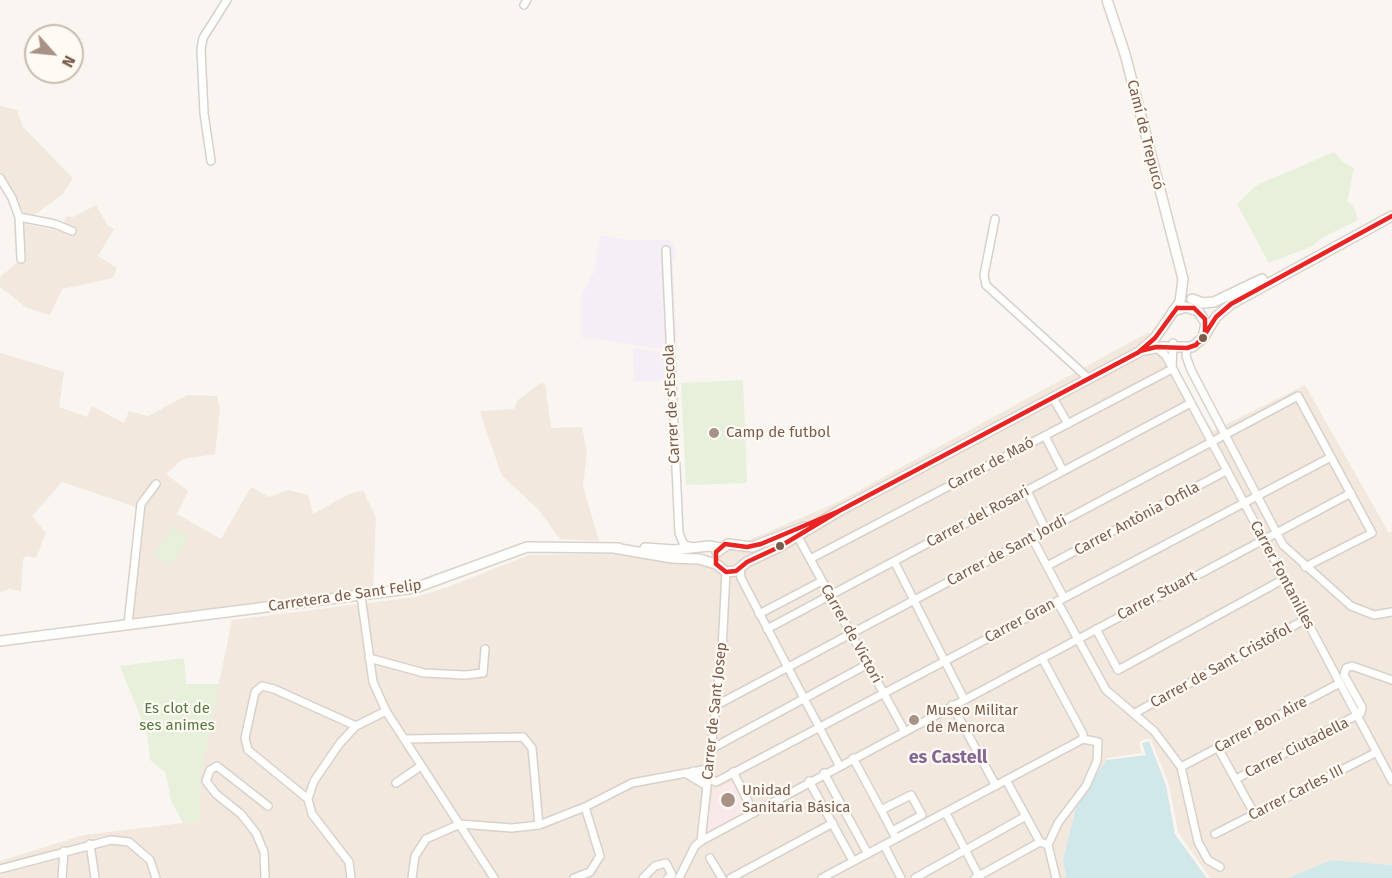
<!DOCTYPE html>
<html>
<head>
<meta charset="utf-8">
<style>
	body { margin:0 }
	#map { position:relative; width:1392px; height:878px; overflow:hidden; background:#f9f5f0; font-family:"Fira Sans",sans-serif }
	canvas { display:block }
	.north { position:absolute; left:24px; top:24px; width:60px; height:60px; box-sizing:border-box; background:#fffaf3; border:2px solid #cabbb1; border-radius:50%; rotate:117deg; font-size:16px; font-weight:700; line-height:24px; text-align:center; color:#7a5c4d }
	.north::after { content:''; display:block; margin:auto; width:21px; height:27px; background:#a69286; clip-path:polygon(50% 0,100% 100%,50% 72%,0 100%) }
</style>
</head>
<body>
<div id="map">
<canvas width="1392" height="878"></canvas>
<div class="north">N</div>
</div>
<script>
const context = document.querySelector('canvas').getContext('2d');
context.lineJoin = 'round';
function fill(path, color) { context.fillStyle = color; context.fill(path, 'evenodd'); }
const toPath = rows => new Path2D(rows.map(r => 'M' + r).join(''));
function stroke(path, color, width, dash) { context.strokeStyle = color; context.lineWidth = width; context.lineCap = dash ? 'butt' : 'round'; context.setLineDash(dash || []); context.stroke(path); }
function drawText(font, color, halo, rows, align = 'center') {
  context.font = font + ' "Fira Sans",sans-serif'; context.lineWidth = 4.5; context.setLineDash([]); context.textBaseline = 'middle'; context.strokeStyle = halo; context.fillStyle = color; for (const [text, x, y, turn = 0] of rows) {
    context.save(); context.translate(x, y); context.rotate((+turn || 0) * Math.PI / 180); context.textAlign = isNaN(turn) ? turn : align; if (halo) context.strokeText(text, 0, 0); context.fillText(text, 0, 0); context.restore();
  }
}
fill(toPath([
	[0,106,17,110,23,127,73,178,62,195,31,217,24,213,0,173],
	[96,205,108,226,114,229,98,256,117,268,113,278,62,289,50,315,27,308,0,287,0,277,24,257,24,224,59,231,67,216,73,217],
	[1149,332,1213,431,1305,385,1389,533,1392,531,1392,865,1331,860,1288,878,1207,878,1175,834,1146,755,1092,786,1076,808,1063,860,1066,878,0,878,0,861,84,835,200,821,200,776,232,620,416,597,445,588,529,555,609,554,697,562,836,503],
	[0,353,64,372,59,407,87,417,92,406,124,423,129,411,148,416,187,395,217,396,220,409,215,454,183,459,166,474,188,491,177,514,221,539,251,487,269,497,288,490,308,495,313,514,351,493,363,491,376,517,373,590,132,618,145,515,133,506,62,482,32,516,46,533,36,558,26,556,23,559,21,591,9,589,0,593],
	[545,383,551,428,582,427,587,453,583,486,599,541,560,539,538,509,502,476,486,430,480,411,514,409,517,401,539,384]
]), '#f2e8de');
fill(toPath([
	[601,235,628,240,670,240,677,253,673,261,677,351,581,337,581,302,583,292,594,272],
	[633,348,668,353,669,380,634,382]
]), '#f6eef6');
fill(toPath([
	[734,780,750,810,707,832,713,791]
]), '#fae9e9');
fill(toPath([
	[1334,152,1344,163,1354,168,1347,202,1353,205,1358,220,1323,237,1313,246,1269,263,1237,204,1257,185],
	[743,380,747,483,686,485,681,383],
	[173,526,189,538,170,566,153,555],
	[184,658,186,684,220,684,200,776,200,821,183,823,171,800,166,773,150,760,147,733,120,666]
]), '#e7f0db');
fill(toPath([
	[1149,741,1166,785,1175,834,1207,878,1066,878,1063,860,1076,808,1106,760,1145,755,1142,743],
	[1331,860,1392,865,1392,878,1288,878]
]), '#d0e8ea');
fill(toPath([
	[1148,738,1151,740,1169,785,1178,832,1210,878,1207,878,1175,834,1166,785,1149,741,1142,743,1146,755,1106,760,1107,758,1142,753,1139,742]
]), '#f9f5f0');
const street = toPath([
	[524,5,527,0],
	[211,161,204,113,201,49,203,38,227,0],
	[0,178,12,198,19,217,55,224,72,231],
	[19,217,21,259],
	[995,219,984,275,986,285,1089,379],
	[666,250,679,533,684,545,693,547],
	[1156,347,1166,356,1392,781],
	[1187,348,1186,356,1191,370,1283,545,1351,606,1374,615,1392,612],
	[1053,398,1068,424],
	[1045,436,1063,471],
	[1027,491,1046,530],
	[798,537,905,732],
	[1032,538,1064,598],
	[810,559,1172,369,1173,343],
	[894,561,964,699],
	[1047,566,1226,471],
	[740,568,741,578,839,765],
	[361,596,373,682,386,711,494,878],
	[1057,601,1106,690,1154,731,1181,767,1198,842,1208,860,1220,867],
	[759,614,822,581],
	[128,624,141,504,156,484],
	[767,629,1189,404],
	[1096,629,1118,670,1284,579],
	[369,658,424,673,465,675,483,673,485,649],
	[1042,658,1083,734,1083,739],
	[952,705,996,786],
	[715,706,1298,396,1372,533,1305,567],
	[1135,713,1306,619],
	[405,739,523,737,532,748,539,825],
	[1218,748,1255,815],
	[711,749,868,664],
	[853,758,881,810],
	[1181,767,1340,683],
	[694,771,716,782,1331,457],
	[733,772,754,813],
	[685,773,707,786],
	[824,773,868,854],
	[1236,779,1361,713,1362,707,1344,675,1346,668,1352,666,1392,680],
	[1006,780,1040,842],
	[809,781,853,861],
	[396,783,421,766],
	[308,799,248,750,245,738,255,692,262,686,274,689,356,726],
	[946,813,980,878],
	[892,831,922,815,911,795,881,810,892,831,896,838],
	[1215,834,1377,752],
	[701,841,722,650,726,572],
	[1040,842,1048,845,1058,823,1086,786,1097,761,1098,742,1083,739],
	[90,844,95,878],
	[884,845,901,878],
	[1048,845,1056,878],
	[710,858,722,878],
	[0,869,111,840,129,842,150,860,156,878],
	[62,878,64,851],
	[265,878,264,852,256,833,241,814,216,794,206,781,210,770,217,766,268,806],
	[351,878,349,862,312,814,308,799,314,781,340,743,356,726,386,711],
	[412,878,415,856,426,839,460,824,512,828,539,825,585,807,632,783,708,769],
	[574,878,590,872,600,856,585,807],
	[643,878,655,866,666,863,672,875,668,878],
	[679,878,695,846,701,841,1351,493],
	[731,878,833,823],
	[822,878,1083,739],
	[915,878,1026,816],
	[975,878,1040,842]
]);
const secondary = toPath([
	[1192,299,1203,303,1214,302,1262,279],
	[1203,338,1216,317,1231,304,1392,216],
	[1144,350,1161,347,1192,347,1203,338,1206,323,1198,311,1186,307,1173,311],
	[614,548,672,558,699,559,716,564,726,572,736,571,747,562,779,547,839,511,1139,352,1155,338,1180,302,1183,279,1125,54,1107,0],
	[645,548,674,550,709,546,720,548],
	[717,552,728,544,752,547,804,527],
	[0,641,415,588,527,547,619,548]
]);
stroke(street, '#d7d1cb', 10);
stroke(secondary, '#d9d2cb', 12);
stroke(street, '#fefefd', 7);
stroke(secondary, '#fefefd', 9);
stroke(toPath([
	[1177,308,1194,308,1205,319,1205,334,1196,345,1187,348,1156,347,1140,351,1155,338,1177,308],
	[1200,342,1216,317,1231,304,1392,216],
	[839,511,779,547,747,562,736,571,726,572,716,564,716,552,725,544,747,547,761,544,839,511],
	[839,511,1139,352],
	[839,511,1139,352]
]), '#ea2423', 4.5);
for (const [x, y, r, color] of [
	[1203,338,5,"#7a5c4d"],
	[714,433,6,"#a69286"],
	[780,546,5,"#7a5c4d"],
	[914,720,6,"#a69286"],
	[728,800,8,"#a69286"]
]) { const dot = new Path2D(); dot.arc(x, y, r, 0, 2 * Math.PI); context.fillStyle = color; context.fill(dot); stroke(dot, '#fffaf3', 2); }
drawText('15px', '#7a5c4d', '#fffaf3', [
	["Camí de Trepucó",1145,135,76],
	["Carrer de s'Escola",672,404,-93],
	["Carrer de Maó",991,464,-28],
	["Carrer del Rosari",978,517,-28],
	["Carrer Antònia Orfila",1137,519,-28],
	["Carrer de Sant Jordi",1007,551,-28],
	["Carrer Fontanilles",1282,575,62],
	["Carretera de Sant Felip",345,596,-8],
	["Carrer Stuart",1157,596,-28],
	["Carrer Gran",1020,621,-28],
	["Carrer de Victori",851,634,61],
	["Carrer de Sant Cristòfol",1221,666,-29],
	["Carrer de Sant Josep",715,711,-84],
	["Carrer Bon Aire",1261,725,-28],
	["Carrer Ciutadella",1297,748,-27],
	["Carrer Carles III",1296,793,-27]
]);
drawText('15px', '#7a5c4d', '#fffaf3', [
	["Camp de futbol",726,433],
	["Museo Militar",926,711],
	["de Menorca",926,728],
	["Unidad",742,791],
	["Sanitaria Básica",742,808]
], 'left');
drawText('15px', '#537a41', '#fffaf3', [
	["Es clot de",177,709],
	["ses animes",177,726]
]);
drawText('bold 18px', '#846695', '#fffaf3', [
	["es Castell",948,758]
]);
</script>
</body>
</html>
